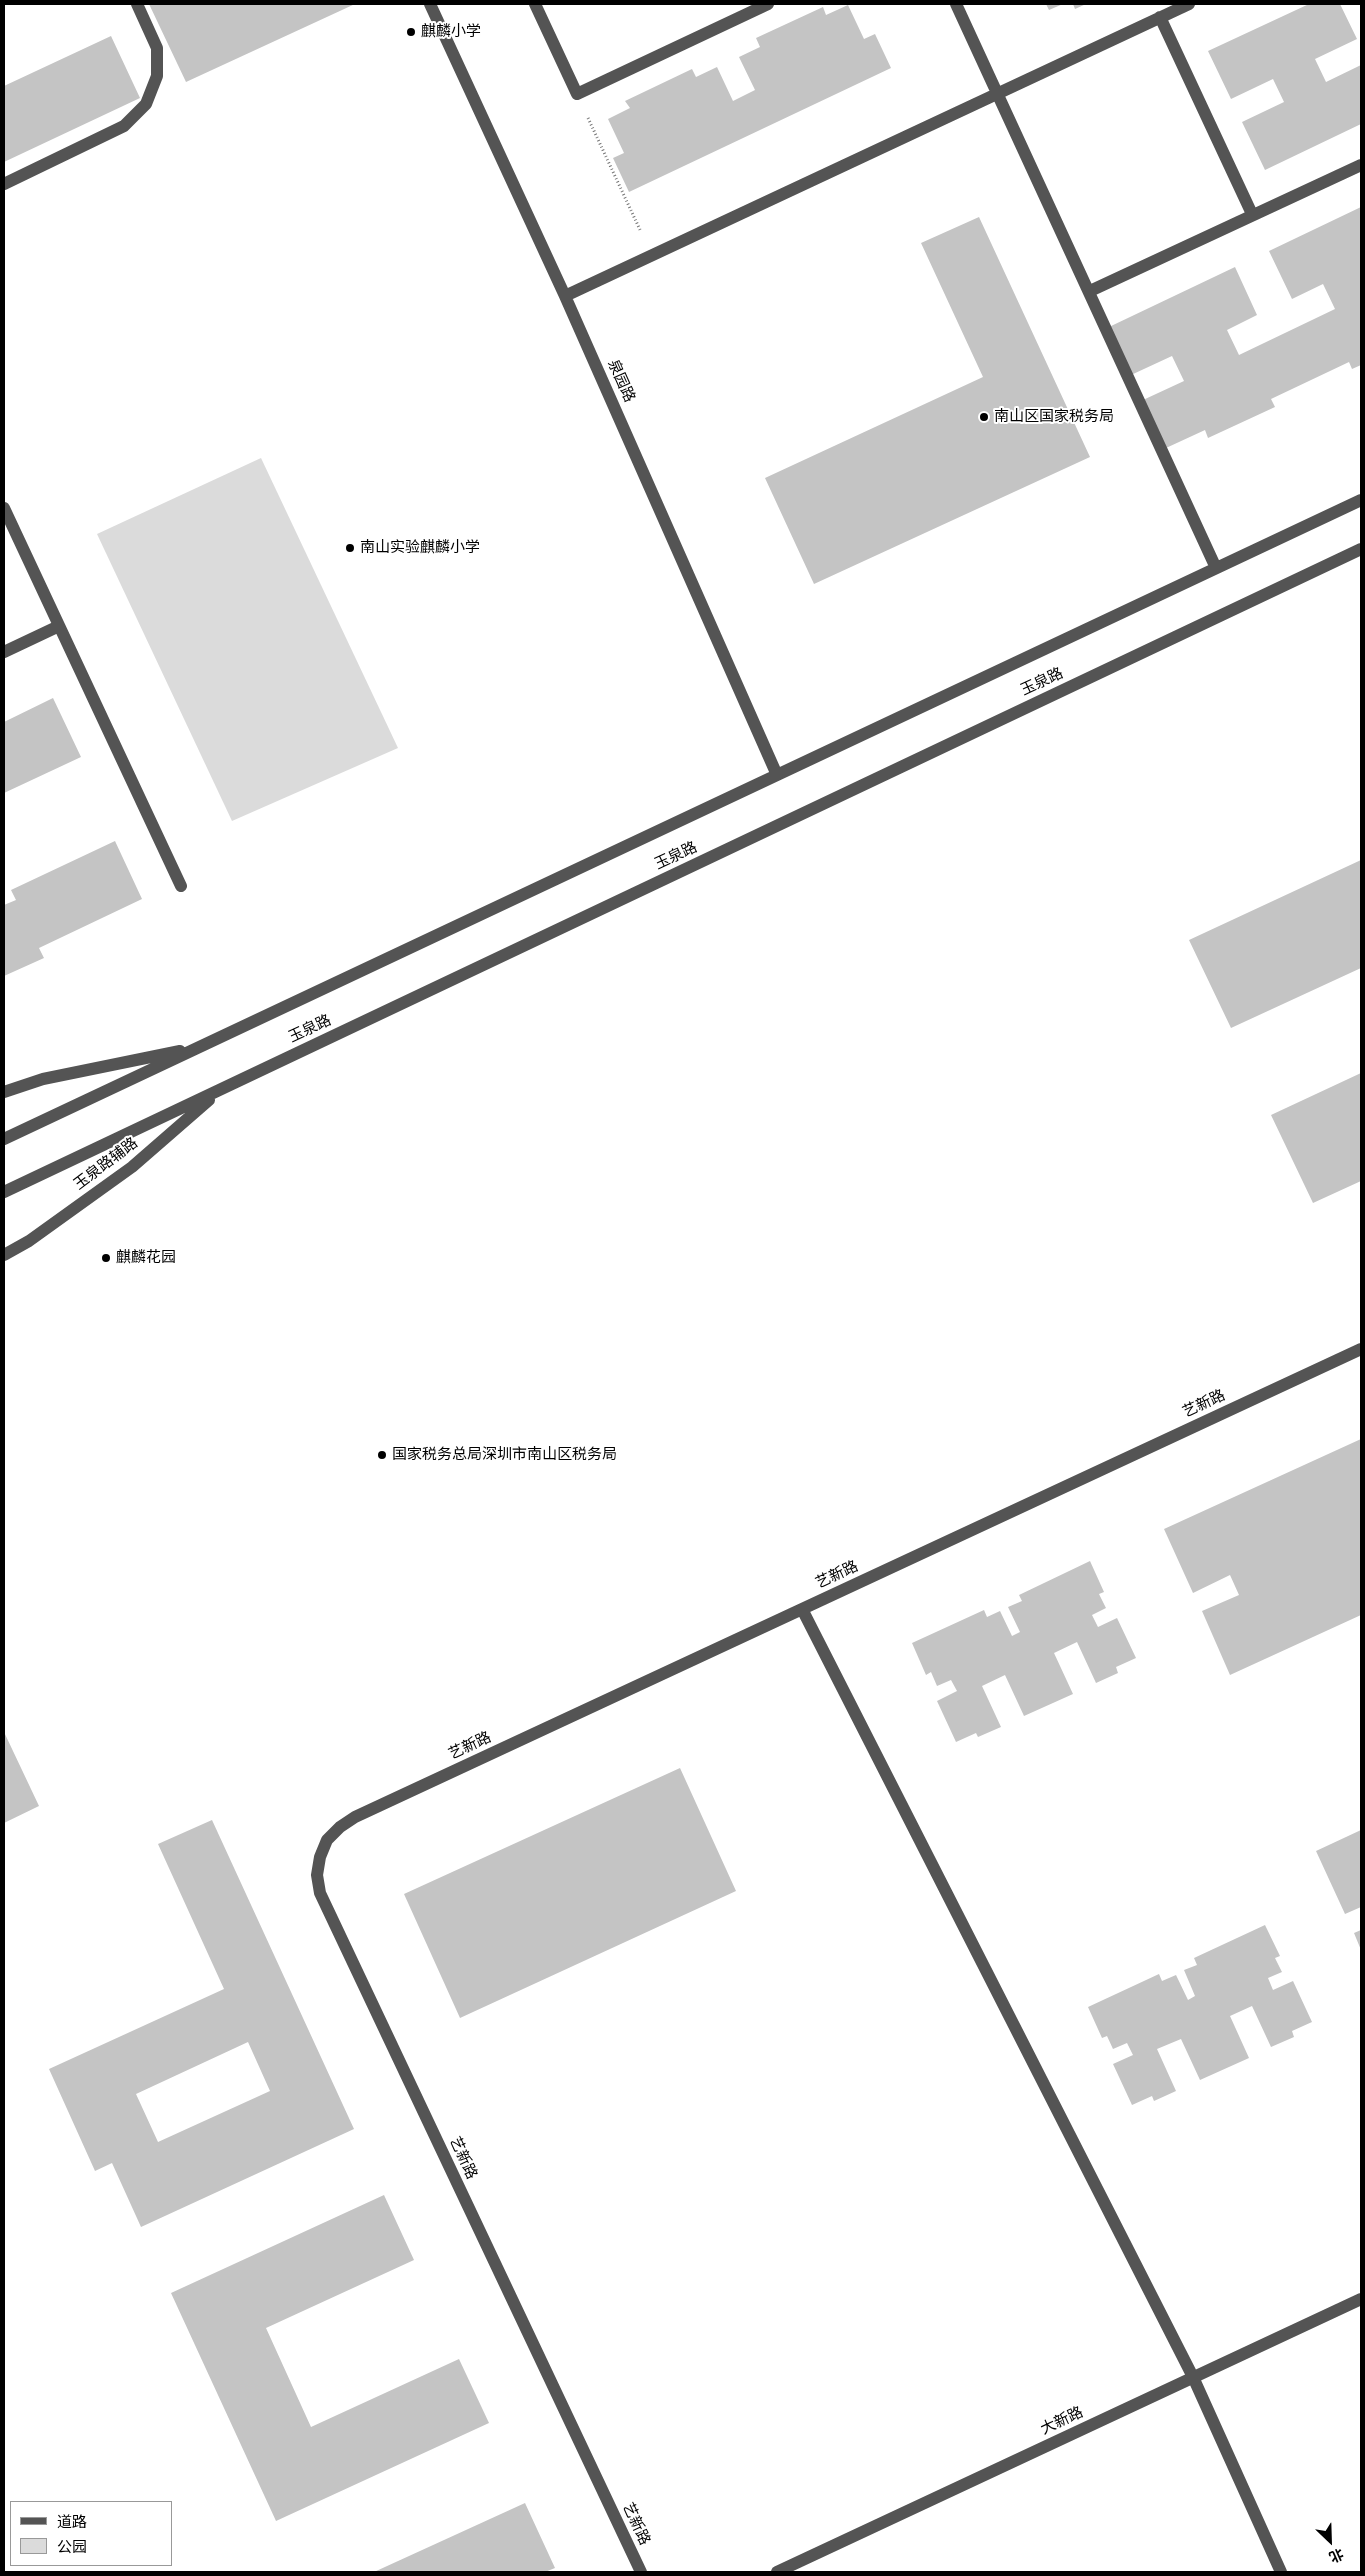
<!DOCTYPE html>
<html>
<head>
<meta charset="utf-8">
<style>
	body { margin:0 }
	#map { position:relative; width:1365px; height:2576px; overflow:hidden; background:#fff; font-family:"Fira Sans","Noto Sans SC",sans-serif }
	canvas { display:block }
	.frame { position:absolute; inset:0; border:5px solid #000; pointer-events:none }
	.legend { position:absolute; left:10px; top:2501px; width:162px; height:65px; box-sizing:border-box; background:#fff; border:1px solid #999; margin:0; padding:6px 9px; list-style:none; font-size:15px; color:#000 }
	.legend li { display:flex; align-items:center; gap:10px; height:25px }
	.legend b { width:25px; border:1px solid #999 }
	.north { position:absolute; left:1305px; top:2516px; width:50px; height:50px; -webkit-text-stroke:4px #fff; paint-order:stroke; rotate:156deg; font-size:14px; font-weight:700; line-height:20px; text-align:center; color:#000 }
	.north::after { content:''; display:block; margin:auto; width:18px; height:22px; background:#000; clip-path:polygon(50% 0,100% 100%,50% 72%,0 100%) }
</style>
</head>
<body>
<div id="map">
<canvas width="1365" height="2576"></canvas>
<div class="frame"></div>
<ul class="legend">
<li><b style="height:6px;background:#545454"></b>道路</li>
<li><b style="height:14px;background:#dbdbdb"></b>公园</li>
</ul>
<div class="north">北</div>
</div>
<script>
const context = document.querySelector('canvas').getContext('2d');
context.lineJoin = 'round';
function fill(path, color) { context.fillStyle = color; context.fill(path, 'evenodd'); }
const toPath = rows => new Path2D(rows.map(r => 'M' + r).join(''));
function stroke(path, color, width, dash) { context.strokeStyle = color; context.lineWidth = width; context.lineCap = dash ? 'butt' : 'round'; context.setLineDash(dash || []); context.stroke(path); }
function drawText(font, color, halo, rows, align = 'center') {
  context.font = font + ' "Fira Sans","Noto Sans SC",sans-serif'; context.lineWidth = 4; context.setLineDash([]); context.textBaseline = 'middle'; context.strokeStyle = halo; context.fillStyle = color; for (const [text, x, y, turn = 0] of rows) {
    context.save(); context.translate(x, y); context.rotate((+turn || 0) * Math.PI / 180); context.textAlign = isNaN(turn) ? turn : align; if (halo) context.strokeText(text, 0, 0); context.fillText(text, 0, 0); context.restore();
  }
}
fill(toPath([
	[261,458,398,748,232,821,97,534]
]), '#dbdbdb');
fill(toPath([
	[149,4,355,4,186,82],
	[1046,4,1063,4,1049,10],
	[1073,4,1086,4,1075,9],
	[1309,4,1340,4,1357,39,1315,59,1326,82,1361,65,1361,124,1265,170,1242,122,1284,102,1273,79,1231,99,1208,51],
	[848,5,864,39,875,34,891,68,629,192,613,158,624,153,608,119,630,108,625,101,692,69,696,77,717,67,733,101,755,90,739,57,760,47,756,38,823,7,826,15],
	[111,36,140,98,4,162,4,86],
	[1361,207,1361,365,1352,369,1349,362,1271,399,1275,407,1208,438,1205,430,1166,448,1143,400,1184,381,1172,356,1131,375,1109,327,1235,267,1257,315,1227,330,1239,355,1335,309,1323,284,1292,299,1269,251],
	[979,217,1090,457,814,584,765,478,983,377,921,243],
	[53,698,81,757,4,793,4,722],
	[115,841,142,899,39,948,44,958,4,976,4,905,16,900,11,890],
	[1361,860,1361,968,1231,1028,1189,940],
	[1361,1073,1361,1181,1313,1203,1271,1115],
	[1361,1439,1361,1615,1230,1675,1202,1611,1239,1595,1230,1575,1193,1593,1164,1529],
	[1090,1561,1104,1592,1099,1594,1106,1608,1092,1615,1098,1627,1117,1618,1136,1658,1116,1667,1118,1673,1096,1683,1077,1642,1054,1653,1073,1694,1024,1716,1005,1675,982,1686,1001,1727,978,1737,976,1733,956,1742,937,1701,957,1691,951,1680,937,1686,931,1672,926,1675,912,1643,984,1610,987,1617,1000,1611,1012,1636,1020,1632,1008,1607,1022,1601,1019,1595],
	[4,1732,39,1806,4,1823],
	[680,1768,736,1891,460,2018,404,1894],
	[212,1820,354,2129,141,2227,112,2163,95,2171,49,2069,224,1989,158,1844],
	[248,2042,270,2091,158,2142,136,2094],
	[1361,1830,1361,1907,1345,1914,1316,1851],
	[1265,1925,1280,1956,1275,1958,1282,1972,1268,1978,1273,1990,1293,1981,1312,2022,1292,2031,1294,2037,1271,2047,1252,2006,1230,2016,1249,2058,1200,2080,1181,2039,1157,2049,1176,2091,1154,2101,1152,2096,1132,2105,1113,2064,1133,2055,1127,2043,1113,2049,1107,2036,1102,2038,1088,2007,1159,1974,1162,1981,1176,1975,1188,2000,1195,1996,1184,1970,1197,1965,1194,1958],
	[1361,1930,1361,1950,1354,1933],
	[384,2195,414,2260,266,2328,311,2427,459,2359,489,2423,276,2521,171,2293],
	[525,2503,555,2568,545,2572,374,2572]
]), '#c4c4c4');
stroke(toPath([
	[588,118,641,232]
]), '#767676', 3, [1, 2.5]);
stroke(toPath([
	[430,4,565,296,777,775],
	[535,4,577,94,768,4],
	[956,4,1216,568],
	[1160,17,1252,214],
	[4,184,124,126,146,104,157,76,157,48,137,4],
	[1090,291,1361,165],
	[565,296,1189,4],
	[4,508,181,886],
	[4,652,59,626],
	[4,1092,43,1079,180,1051],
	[4,1139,1361,500],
	[4,1192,1361,549],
	[4,1255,29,1241,132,1167,209,1100],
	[802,1609,1193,2377,1281,2572],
	[641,2572,320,1893,317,1875,320,1857,327,1840,340,1827,355,1817,1361,1349],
	[777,2572,1361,2299]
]), '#545454', 12);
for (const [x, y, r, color] of [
	[411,32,5,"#000"],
	[984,417,5,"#000"],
	[350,548,5,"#000"],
	[106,1258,5,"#000"],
	[382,1455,5,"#000"]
]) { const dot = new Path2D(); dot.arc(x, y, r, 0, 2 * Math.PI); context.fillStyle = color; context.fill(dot); stroke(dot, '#fff', 2); }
drawText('15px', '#000', '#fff', [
	["麒麟小学",421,32],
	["南山区国家税务局",994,417],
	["南山实验麒麟小学",360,548],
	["麒麟花园",116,1258],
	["国家税务总局深圳市南山区税务局",392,1455]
], 'left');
drawText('15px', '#000', '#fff', [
	["泉园路",621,381,66],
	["玉泉路",1042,682,-25],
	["玉泉路",676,856,-25],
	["玉泉路",310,1029,-25],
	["玉泉路辅路",106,1164,-37],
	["艺新路",1204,1404,-25],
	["艺新路",837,1575,-25],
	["艺新路",470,1746,-25],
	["艺新路",463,2158,65],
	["大新路",1062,2421,-25],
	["艺新路",636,2524,65]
]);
</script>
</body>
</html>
